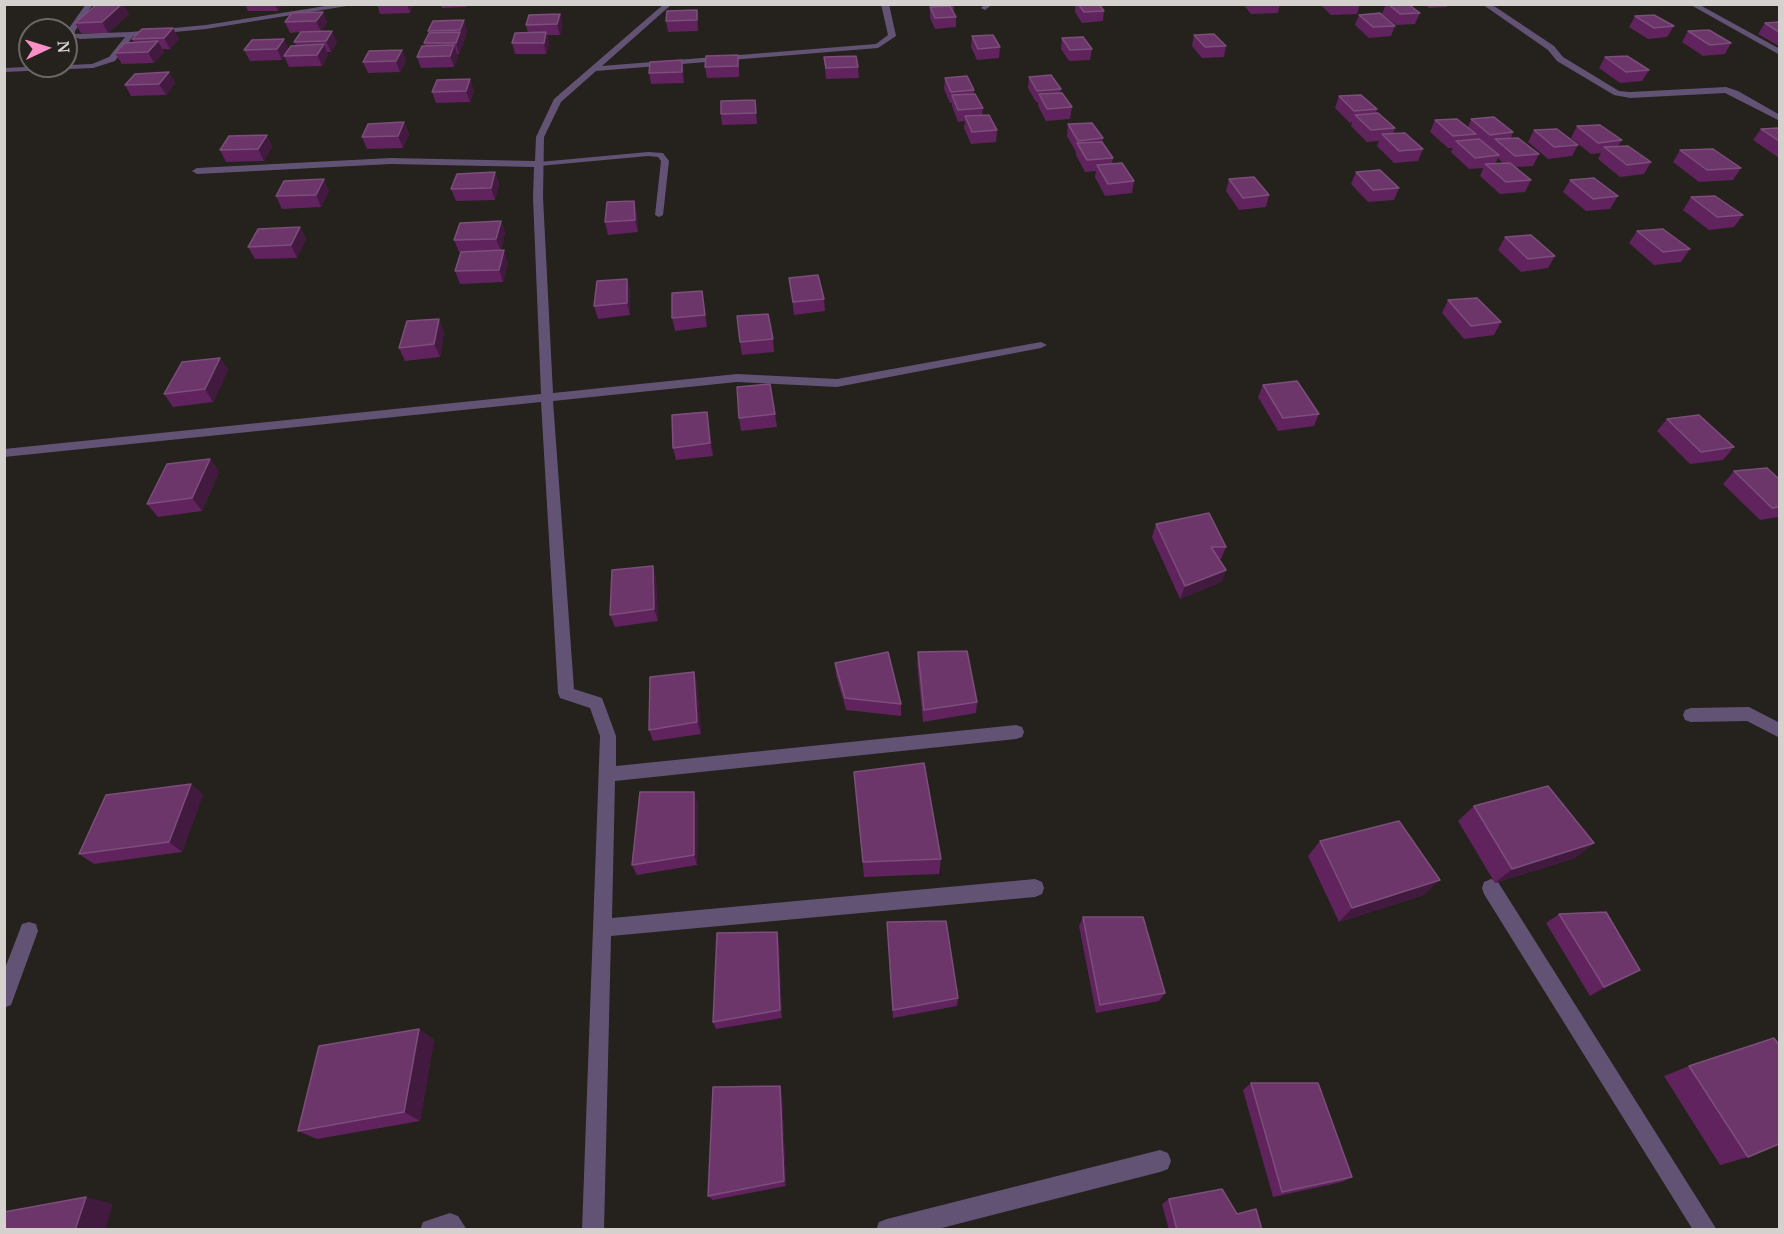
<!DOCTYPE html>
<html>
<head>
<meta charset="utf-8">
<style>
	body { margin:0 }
	#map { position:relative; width:1784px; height:1234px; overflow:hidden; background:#25211d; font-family:"PT Serif",serif }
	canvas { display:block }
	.frame { position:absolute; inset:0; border:6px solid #d4d1ce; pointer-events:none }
	.north { position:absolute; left:18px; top:18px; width:60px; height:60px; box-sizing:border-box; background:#25211d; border:2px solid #6b6764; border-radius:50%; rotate:86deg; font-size:16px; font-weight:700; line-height:24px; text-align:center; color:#d4d1ce }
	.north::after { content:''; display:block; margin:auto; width:21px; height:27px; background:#fa8fc7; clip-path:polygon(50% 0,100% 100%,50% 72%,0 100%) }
</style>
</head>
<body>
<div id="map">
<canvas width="1784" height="1234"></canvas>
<div class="frame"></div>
<div class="north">N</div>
</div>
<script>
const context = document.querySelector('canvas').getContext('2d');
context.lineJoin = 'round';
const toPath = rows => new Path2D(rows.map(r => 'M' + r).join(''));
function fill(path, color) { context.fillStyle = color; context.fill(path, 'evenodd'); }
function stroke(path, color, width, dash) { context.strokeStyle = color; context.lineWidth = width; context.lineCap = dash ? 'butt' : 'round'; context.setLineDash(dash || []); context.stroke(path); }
fill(toPath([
	[648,152,663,153,669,161,663,215,659,217,655,215,661,161,658,157,648,156,539,166,535,164,539,162,648,152]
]), '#625375');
fill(toPath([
	[86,4,93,4,75,31,75,34,131,32,206,25,338,4,359,4,206,29,133,36,115,61,93,68,4,72,4,68,92,64,109,57,125,37,80,39,68,35,67,31,86,4],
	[664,4,672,4,602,66,876,44,888,35,881,4,889,4,896,36,878,48,596,71,561,102,544,137,543,197,553,393,737,374,837,379,1041,342,1047,345,1041,348,837,387,737,382,553,401,574,689,602,698,616,736,616,766,1016,725,1022,727,1024,732,1022,737,1016,739,615,781,612,918,1035,879,1042,882,1044,888,1042,894,1035,897,611,936,604,1230,582,1230,600,736,590,708,560,698,558,693,541,402,4,457,4,449,541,394,533,197,534,167,391,164,197,174,192,171,197,168,391,158,535,161,536,137,554,99,664,4],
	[985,4,993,4,985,10,981,8,985,4],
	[1482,4,1491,4,1554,46,1563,57,1619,91,1630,92,1726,87,1738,91,1780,115,1780,121,1725,93,1630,98,1614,95,1557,61,1548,50,1482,4],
	[1689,4,1698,4,1780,49,1780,55,1689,4],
	[1749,707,1780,723,1780,738,1747,721,1691,722,1685,720,1683,715,1685,710,1691,708,1749,707],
	[1491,879,1498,882,1717,1230,1693,1230,1484,894,1482,888,1484,882,1491,879],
	[29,922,36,924,38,931,11,1005,4,1008,4,971,22,924,29,922],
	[1160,1150,1168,1153,1171,1161,1168,1169,1160,1172,934,1230,876,1230,879,1222,887,1219,1160,1150],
	[450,1213,458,1216,467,1230,420,1230,423,1222,450,1213]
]), '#625375');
fill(toPath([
	[123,4,129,14,108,33,81,33,75,23,96,5],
	[245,4,282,4,278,11,248,11],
	[377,4,414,4,410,13,380,14],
	[441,4,466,4,466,7,442,8],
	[930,4,954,4,954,11,953,11,956,17,956,27,935,29,930,18,930,7,931,7],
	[1075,4,1099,4,1104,11,1103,21,1082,23,1075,12],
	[1209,4,1237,4,1237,5,1211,6],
	[1243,4,1280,4,1278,13,1251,14],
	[1320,4,1360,4,1357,14,1331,15],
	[1386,4,1408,4,1420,13,1415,24,1396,25,1382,14],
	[1424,4,1448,4,1447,7,1429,8],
	[1452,4,1474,4,1454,6],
	[697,10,698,31,668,32,666,21],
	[323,12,327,22,321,31,337,42,331,52,327,52,328,55,322,66,289,67,284,56,282,60,250,61,244,50,289,49,296,45,294,42,301,32,290,33,285,22],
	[560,14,562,25,560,35,547,35,549,43,546,54,515,54,512,43,528,33,526,25],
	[1359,15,1395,26,1391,36,1369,38,1355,25],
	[1635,16,1674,26,1667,37,1648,39,1629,27],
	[433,21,467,31,459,54,457,54,458,56,454,67,421,68,417,57,425,46,424,43,429,33,428,31],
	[1779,22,1779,46,1758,34,1765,23],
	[173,28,179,39,170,49,162,49,164,52,154,63,122,64,115,53,134,42,132,39],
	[1688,31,1731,43,1725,54,1703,56,1682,42],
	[1194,35,1226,46,1224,57,1202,58,1192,46],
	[972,36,1000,47,999,58,977,60,971,47],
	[1062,38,1092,49,1090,60,1069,61,1061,49],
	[402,50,406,61,400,72,368,73,363,62],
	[824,57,858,67,859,78,826,79],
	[1605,57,1649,70,1642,81,1620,83,1599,68],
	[739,66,739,77,707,78,705,67],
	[684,71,684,83,651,84,649,73],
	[169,72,175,83,166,95,131,96,125,85],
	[1029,77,1061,89,1060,93,1072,107,1070,119,1046,121,1038,106,1038,102,1036,102,1028,88],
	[945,78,974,90,974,94,983,108,982,115,997,130,996,142,971,144,964,128,965,121,958,122,952,106,952,103,950,103,944,89],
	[474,90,470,102,436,103,432,92],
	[1339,96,1377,109,1376,113,1395,128,1393,134,1423,149,1418,161,1394,163,1377,146,1379,141,1367,142,1351,126,1352,122,1350,123,1335,108],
	[755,100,757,124,722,125,721,114],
	[1471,119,1513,132,1511,138,1539,154,1533,166,1516,167,1531,180,1525,192,1500,194,1480,176,1483,168,1469,169,1451,152,1453,148,1448,148,1430,132,1435,120,1468,127],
	[1498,158,1503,163,1495,164],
	[404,122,409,134,403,148,367,149,362,137],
	[1068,124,1103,138,1102,143,1113,158,1112,164,1134,181,1132,193,1105,196,1095,177,1096,171,1085,172,1076,155,1076,152,1067,136],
	[1577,126,1622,140,1618,146,1651,162,1644,174,1620,177,1598,159,1601,153,1591,154,1571,138],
	[1779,128,1779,158,1753,140,1761,129],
	[1534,130,1578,145,1572,156,1548,159,1528,142],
	[267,135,272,147,264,161,226,162,220,150],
	[1680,150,1741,168,1733,180,1699,182,1673,162],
	[495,172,499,184,495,200,456,201,451,189],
	[1356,172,1399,188,1394,200,1368,202,1351,184],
	[1229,179,1269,195,1266,207,1239,210,1226,191],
	[1570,180,1618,196,1610,209,1586,211,1563,192],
	[329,191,321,207,282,209,276,196],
	[1691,197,1743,215,1734,227,1709,230,1683,210],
	[634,201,637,213,638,232,608,235,605,222],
	[501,221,505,233,501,250,508,263,503,282,460,284,455,271,466,252,459,252,454,240],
	[300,227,306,239,297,258,255,259,248,247],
	[1637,231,1690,249,1681,262,1654,265,1629,243],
	[1505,237,1555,256,1548,268,1521,272,1498,250],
	[789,278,824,299,825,311,794,315],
	[627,279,630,292,630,315,598,319,594,306],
	[702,291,707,327,675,331,672,318],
	[1448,300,1501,322,1494,335,1464,339,1442,313],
	[444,331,440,357,405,361,399,348],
	[773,339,774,352,742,355,740,342],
	[220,358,228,370,213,402,173,407,164,394],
	[1263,385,1319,414,1314,426,1278,431,1258,397],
	[775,414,777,427,741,431,739,418],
	[1667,419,1734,447,1723,460,1690,464,1657,431],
	[709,424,713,456,676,460,673,448],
	[210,459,219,472,202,511,158,517,147,504],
	[1734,471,1779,479,1779,517,1760,520,1723,484],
	[1156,524,1226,547,1221,559,1219,559,1226,570,1221,582,1180,599,1152,537],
	[653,566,656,579,658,621,615,627,610,615],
	[918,652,977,702,976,713,923,722,917,663],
	[835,663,901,704,901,716,846,710,836,675],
	[694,672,697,684,701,734,653,741,649,730],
	[854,772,941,859,939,874,864,877],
	[203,794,182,852,94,864,79,854],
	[698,803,697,865,637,875,632,865],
	[1474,806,1594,843,1575,858,1495,883,1458,821],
	[1320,841,1424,895,1339,922,1308,856],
	[1559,914,1640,970,1590,996,1546,923],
	[1083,917,1165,993,1159,1001,1096,1013,1079,926],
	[887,922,958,998,957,1006,893,1018],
	[779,941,782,1018,716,1029,713,1022],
	[419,1029,434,1040,420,1121,317,1139,298,1131],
	[1689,1066,1748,1157,1720,1165,1664,1076],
	[1251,1083,1352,1177,1342,1182,1273,1197,1243,1090],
	[782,1093,786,1186,713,1200,708,1196],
	[1169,1199,1237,1214,1262,1230,1169,1230,1162,1204]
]), '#60235e');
fill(toPath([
	[122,4,123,4,129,14,108,33,102,22],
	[275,4,282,4,278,11],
	[407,4,414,4,410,13],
	[323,12,327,22,321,32,316,21],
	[560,14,562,25,560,35,557,24],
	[464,20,467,31,463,41,460,30],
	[173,28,179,39,170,49,164,38],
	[332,31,337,42,331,52,326,41],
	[460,32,464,43,459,54,456,43],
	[546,32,549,43,546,54,544,43],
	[284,39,289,50,282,60,277,49],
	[158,41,164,52,154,63,148,52],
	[324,44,328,55,322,66,317,55],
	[454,45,458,56,454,67,450,56],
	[402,50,406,61,400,72,396,61],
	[682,60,684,71,684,83,682,72],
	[169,72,175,83,166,95,159,84],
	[470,79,474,90,470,102,466,91],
	[404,122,409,134,403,148,398,136],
	[267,135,272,147,264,161,258,149],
	[495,172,499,184,495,200,491,188],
	[324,179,329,191,321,207,316,195],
	[634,201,637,213,638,232,635,220],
	[501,221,505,233,501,251,496,239],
	[300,227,306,239,297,258,291,245],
	[504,250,508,263,503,282,499,270],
	[627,279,630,292,630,315,627,303],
	[439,319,444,331,440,357,434,344],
	[220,358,228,370,213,402,205,389],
	[707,412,709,424,713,456,710,443],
	[210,459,219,472,202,511,192,498],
	[653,566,656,579,658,621,654,609],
	[1226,570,1221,582,1180,599,1185,586],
	[694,672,697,684,701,734,697,722],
	[191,784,203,794,182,852,169,842],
	[694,792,698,803,697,865,694,855],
	[1594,843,1575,858,1495,883,1512,869],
	[1440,880,1424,895,1339,922,1352,908],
	[777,932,779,941,782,1018,780,1010],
	[1640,970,1625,978,1590,996,1604,987],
	[419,1029,434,1040,420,1121,404,1112],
	[780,1086,782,1093,786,1186,784,1181],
	[86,1197,113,1204,105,1230,75,1230]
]), '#431a3f');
const building = toPath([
	[122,4,102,22,75,23,96,5,122,4],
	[1078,4,1099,4,1104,11,1084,12,1078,4],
	[1388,4,1408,4,1420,13,1400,14,1388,4],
	[950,6,956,17,935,18,930,7,950,6],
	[697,10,697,20,666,21,667,11,697,10],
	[323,12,316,21,285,22,292,13,323,12],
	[1380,13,1395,26,1373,27,1359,15,1380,13],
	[560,14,557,24,526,25,529,15,560,14],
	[1654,15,1674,26,1654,28,1635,16,1654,15],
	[464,20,460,30,428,31,433,21,464,20],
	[1779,22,1779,32,1765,23,1779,22],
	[173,28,164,38,132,39,142,29,173,28],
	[1709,30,1731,43,1710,45,1688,31,1709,30],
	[332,31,326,41,294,42,301,32,332,31],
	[460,32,456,43,424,43,429,33,460,32],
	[546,32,544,43,512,43,515,33,546,32],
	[1214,34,1226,46,1205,47,1194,35,1214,34],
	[993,35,1000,47,978,49,972,36,993,35],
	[1083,37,1092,49,1070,50,1062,38,1083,37],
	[284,39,277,49,244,50,252,40,284,39],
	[158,41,148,52,115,53,125,43,158,41],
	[324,44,317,55,284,56,291,46,324,44],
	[454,45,450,56,417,57,422,46,454,45],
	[402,50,396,61,363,62,369,51,402,50],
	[738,55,738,66,705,67,706,56,738,55],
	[856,56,858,67,826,68,824,57,856,56],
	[1627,56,1649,70,1626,72,1605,57,1627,56],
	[682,60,682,72,649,73,650,62,682,60],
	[169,72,159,84,125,85,135,74,169,72],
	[1051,75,1061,89,1037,91,1029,77,1051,75],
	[967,76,974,90,951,92,945,78,967,76],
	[470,79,466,91,432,92,437,80,470,79],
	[1062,93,1072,107,1047,109,1039,94,1062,93],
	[975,94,983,108,958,110,952,95,975,94],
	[1361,95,1377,109,1354,111,1339,96,1361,95],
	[755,100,756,113,721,114,721,101,755,100],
	[1378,113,1395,128,1371,130,1355,115,1378,113],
	[989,115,997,130,972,132,965,116,989,115],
	[1494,117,1513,132,1490,135,1471,119,1494,117],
	[1457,119,1476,134,1453,136,1435,120,1457,119],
	[404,122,398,136,362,137,368,124,404,122],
	[1092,123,1103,138,1078,141,1068,124,1092,123],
	[1600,125,1622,140,1598,143,1577,126,1600,125],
	[1779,128,1779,141,1761,129,1779,128],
	[1557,129,1578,145,1554,147,1534,130,1557,129],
	[1405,133,1423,149,1399,151,1382,134,1405,133],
	[267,135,258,149,220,150,229,136,267,135],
	[1518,138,1539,154,1515,156,1495,139,1518,138],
	[1479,139,1499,155,1475,158,1456,141,1479,139],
	[1102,142,1113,158,1087,160,1077,143,1102,142],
	[1628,146,1651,162,1627,165,1604,147,1628,146],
	[1713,149,1741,168,1707,170,1680,150,1713,149],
	[1122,163,1134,181,1108,184,1097,165,1122,163],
	[1510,163,1531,180,1506,182,1485,164,1510,163],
	[1380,170,1399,188,1373,190,1356,172,1380,170],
	[495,172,491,188,451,189,457,174,495,172],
	[1254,177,1269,195,1243,198,1229,179,1254,177],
	[1594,178,1618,196,1593,199,1570,180,1594,178],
	[324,179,316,195,276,196,284,181,324,179],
	[1715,196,1743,215,1717,217,1691,197,1715,196],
	[634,201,635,220,605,222,607,202,634,201],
	[501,221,496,239,454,240,460,223,501,221],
	[300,227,291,245,248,247,258,229,300,227],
	[1663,229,1690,249,1663,252,1637,231,1663,229],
	[1531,235,1555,256,1528,259,1505,237,1531,235],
	[504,250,499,270,455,271,461,252,504,250],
	[818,275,824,299,793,302,789,278,818,275],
	[627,279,627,303,594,306,597,281,627,279],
	[702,291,705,315,672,318,672,293,702,291],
	[1477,298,1501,322,1471,326,1448,300,1477,298],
	[768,314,773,339,740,342,737,316,768,314],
	[439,319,434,344,399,348,407,321,439,319],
	[220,358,205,389,164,394,182,362,220,358],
	[1297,381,1319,414,1283,418,1263,385,1297,381],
	[770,384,775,414,739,418,737,387,770,384],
	[707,412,710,443,673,448,672,415,707,412],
	[1699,415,1734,447,1701,452,1667,419,1699,415],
	[210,459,192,498,147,504,167,464,210,459],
	[1767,468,1779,479,1779,507,1772,508,1734,471,1767,468],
	[1209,513,1226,547,1211,547,1226,570,1185,586,1156,524,1209,513],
	[653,566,654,609,610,615,612,570,653,566],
	[967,651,977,702,924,710,918,652,967,651],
	[888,652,901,704,845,698,835,663,888,652],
	[694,672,697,722,649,730,650,677,694,672],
	[924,763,941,859,863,862,854,772,924,763],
	[191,784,169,842,79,854,106,795,191,784],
	[1548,786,1594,843,1512,869,1474,806,1548,786],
	[640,792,694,792,694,855,632,865,640,792],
	[1399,821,1440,880,1352,908,1320,841,1399,821],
	[1606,912,1640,970,1604,987,1559,914,1606,912],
	[1083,917,1143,917,1165,993,1100,1005,1083,917],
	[946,921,958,998,893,1010,887,922,946,921],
	[777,932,780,1010,713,1022,717,933,777,932],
	[419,1029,404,1112,298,1131,319,1046,419,1029],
	[1774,1038,1779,1045,1779,1144,1748,1157,1689,1066,1774,1038],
	[1251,1083,1318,1083,1352,1177,1282,1192,1251,1083],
	[780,1086,784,1181,708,1196,713,1087,780,1086],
	[1222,1189,1237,1214,1256,1209,1262,1230,1177,1230,1169,1199,1222,1189],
	[86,1197,75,1230,4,1230,4,1212,86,1197]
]);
fill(building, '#6c366a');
stroke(building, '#7c4e7a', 1.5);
</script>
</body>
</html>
